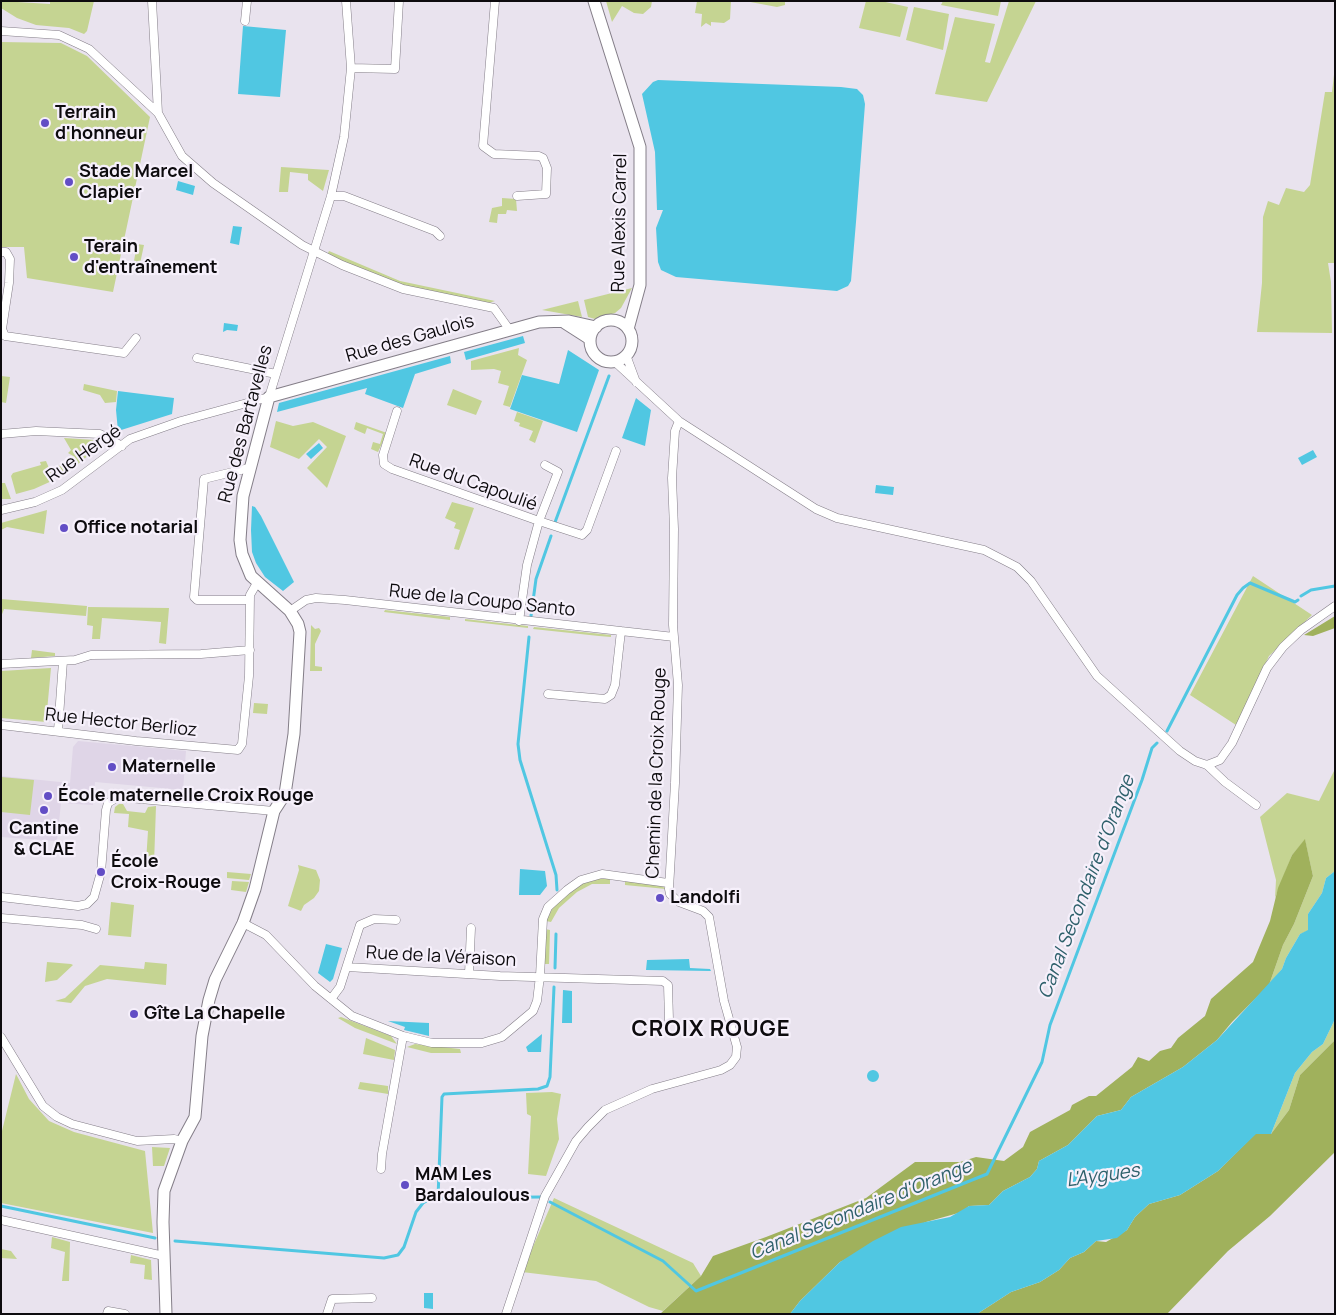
<!DOCTYPE html>
<html>
<head>
<meta charset="utf-8">
<style>
	body { margin:0 }
	#map { position:relative; width:1336px; height:1315px; overflow:hidden; background:#e9e3ee; font-family:Manrope,sans-serif }
	canvas { display:block }
	.frame { position:absolute; inset:0; border:2px solid #0d0b0e; pointer-events:none }
</style>
</head>
<body>
<div id="map">
<canvas width="1336" height="1315"></canvas>
<div class="frame"></div>
</div>
<script>
const context = document.querySelector('canvas').getContext('2d');
context.lineJoin = 'round';
function fill(path, color) { context.fillStyle = color; context.fill(path, 'evenodd'); }
const toPath = rows => new Path2D(rows.map(r => 'M' + r).join(''));
function stroke(path, color, width, dash) { context.strokeStyle = color; context.lineWidth = width; context.lineCap = dash ? 'butt' : 'round'; context.setLineDash(dash || []); context.stroke(path); }
function drawText(font, color, halo, rows, align = 'center') {
  context.font = font + ' Manrope,sans-serif'; context.lineWidth = 4.5; context.setLineDash([]); context.textBaseline = 'middle'; context.strokeStyle = halo; context.fillStyle = color; for (const [text, x, y, turn = 0] of rows) {
    context.save(); context.translate(x, y); context.rotate((+turn || 0) * Math.PI / 180); context.textAlign = isNaN(turn) ? turn : align; if (halo) context.strokeText(text, 0, 0); context.fillText(text, 0, 0); context.restore();
  }
}
fill(toPath([
	[78,741,186,751,183,790,95,782,93,805,61,803,57,841,1,837,1,776,70,783,73,747]
]), '#dfd5e7');
fill(toPath([
	[1,1,50,4,50,1,94,1,87,31,84,34,69,28,36,25,17,18,1,8],
	[606,1,652,1,651,7,643,14,634,13,622,6,612,22],
	[697,1,731,1,730,19,724,23,711,22,711,26,706,23,701,27,702,14,695,13],
	[745,1,785,1,785,5,777,7],
	[866,1,881,1,908,7,900,37,859,28],
	[943,1,1001,1,998,16,941,5],
	[1009,1,1036,1,987,102,935,94,955,17,995,24,985,62,990,63],
	[914,7,949,14,943,50,906,40],
	[1,42,61,43,87,56,150,117,113,292,27,278,24,247,1,247],
	[1335,66,1335,263,1328,263,1331,282,1332,333,1257,332,1262,283,1263,217,1268,201,1279,205,1286,188,1304,192,1310,185,1325,92,1332,92],
	[281,167,329,170,323,191,308,180,308,174,290,172,288,192,279,192],
	[502,198,516,199,517,211,507,210,506,214,498,214,497,223,489,222,492,208,502,206],
	[137,244,144,245,138,273,132,272],
	[329,251,400,281,495,301,489,303,398,284,327,255],
	[632,288,621,308,615,313,595,319,588,317,584,300],
	[578,301,582,317,542,310],
	[519,348,518,355,527,360,510,407,503,405,509,386,498,383,501,371,494,369,471,370,471,361],
	[1,376,10,377,6,403,1,402],
	[84,384,117,391,116,402,105,403,100,395,83,390],
	[453,389,482,401,476,415,447,405],
	[517,412,543,421,535,443,529,440,533,431,519,426,520,423,514,421],
	[276,421,293,426,313,422,346,436,327,488,307,468,327,447,319,439,299,459,270,447],
	[356,422,387,433,378,452,371,449,373,442,380,444,383,434,367,428,365,434,358,431,354,429],
	[64,438,95,440,99,444,99,447,58,480,56,476,61,474,57,465,69,469,75,457,68,453,71,450],
	[46,461,54,480,34,489,16,494,11,476,13,473,41,465,40,462],
	[1,483,5,483,11,499,1,499],
	[452,502,474,508,459,550,454,549,460,530,454,528,456,523,445,518],
	[47,510,44,534,7,527,1,530,1,523],
	[1253,576,1312,615,1269,656,1236,725,1190,695],
	[1,599,87,606,86,616,4,609,1,617],
	[88,607,169,608,166,644,159,643,161,622,102,618,100,639,92,639,93,626,87,625],
	[385,610,450,617,450,620,384,612],
	[465,619,528,626,528,628,465,621],
	[311,625,315,629,319,628,321,631,315,644,315,666,322,667,322,671,310,671],
	[534,627,602,634,611,635,611,637,599,636,533,629],
	[32,650,55,653,55,656,31,658],
	[51,668,46,722,1,718,1,671],
	[254,703,268,704,267,714,253,713],
	[1335,769,1335,871,1326,878,1322,893,1308,914,1308,931,1300,934,1286,958,1282,969,1269,985,1283,945,1294,924,1313,876,1305,840,1292,855,1275,898,1276,880,1260,817,1287,793,1319,801],
	[1,777,34,780,30,815,1,812],
	[119,804,123,804,127,811,145,813,148,807,156,806,154,864,146,862,148,831,128,827,129,814,114,813,115,807],
	[298,865,316,870,320,880,319,891,314,898,304,905,301,911,288,906,299,870],
	[227,872,251,874,249,880,227,878],
	[596,879,610,879,610,884,592,884,577,892,559,908,551,922,546,921,553,907,571,891,581,884],
	[625,880,658,883,666,889,625,885],
	[232,881,249,882,246,892,231,890],
	[111,902,134,905,131,937,108,935],
	[545,929,550,930,549,964,544,964,544,961],
	[47,962,71,964,73,965,57,980,45,982],
	[145,962,167,964,166,985,107,979,85,986,71,1003,55,1001,65,998,100,965,144,969],
	[341,1017,391,1036,397,1044,355,1028,338,1018],
	[1335,1019,1335,1040,1300,1075,1289,1110,1271,1134,1295,1073,1312,1052,1323,1044],
	[366,1038,395,1050,394,1060,363,1054],
	[415,1044,460,1049,461,1053,431,1053,407,1047],
	[16,1074,29,1099,49,1121,74,1132,145,1151,153,1233,1,1203,1,1135],
	[360,1082,388,1086,388,1094,358,1089],
	[552,1092,561,1094,557,1119,559,1139,546,1176,528,1174,531,1116,527,1114,526,1093],
	[152,1147,170,1148,164,1166,153,1166],
	[554,1198,693,1263,701,1276,663,1311,649,1307,596,1281,522,1272],
	[52,1237,70,1242,69,1281,62,1281,65,1252,51,1248],
	[1,1249,11,1251,17,1259,1,1258],
	[131,1255,151,1260,152,1280,144,1279,145,1265,130,1263]
]), '#c5d492');
fill(toPath([
	[1335,616,1335,628,1313,636,1304,635],
	[1305,839,1313,876,1294,924,1283,945,1269,985,1232,1022,1217,1040,1183,1067,1131,1097,1121,1110,1097,1116,1068,1145,1039,1161,1037,1169,1030,1177,1003,1191,989,1205,969,1206,962,1212,926,1222,840,1262,800,1301,790,1314,660,1314,701,1276,713,1256,766,1237,866,1198,915,1162,960,1162,976,1157,1004,1161,1023,1147,1030,1132,1070,1110,1072,1105,1089,1096,1096,1096,1132,1067,1138,1057,1149,1061,1160,1051,1171,1048,1178,1038,1205,1016,1211,999,1253,962,1270,921,1278,888,1292,855],
	[1335,1040,1335,1152,1270,1216,1228,1251,1167,1314,977,1314,1011,1292,1040,1282,1059,1270,1070,1258,1084,1252,1096,1241,1106,1242,1127,1230,1135,1217,1149,1204,1180,1195,1218,1171,1256,1133,1271,1134,1289,1110,1300,1075]
]), '#a0b15c');
fill(toPath([
	[243,26,286,30,280,97,238,94],
	[658,80,841,87,857,89,863,95,865,104,856,222,851,281,848,286,837,291,676,277,661,270,658,262,656,228,663,210,657,210,655,152,642,94,653,82],
	[178,181,195,186,193,195,176,190],
	[233,226,242,227,239,245,230,243],
	[224,323,238,325,237,331,227,330,223,332],
	[523,336,525,343,466,360,464,352],
	[568,350,599,370,577,432,510,409,522,375,559,384],
	[450,356,451,363,415,374,403,408,365,394,367,388,277,412,279,403],
	[118,391,174,398,172,414,118,431,116,410],
	[636,398,651,410,645,446,622,438],
	[319,443,323,448,311,459,306,454],
	[1313,450,1317,457,1302,465,1298,458],
	[876,485,894,487,893,495,875,493],
	[252,506,255,507,261,516,294,582,283,591,265,577,256,563,252,552,251,530],
	[520,869,545,871,547,886,540,895,519,895],
	[1335,871,1335,1019,1323,1044,1312,1052,1295,1073,1271,1134,1256,1134,1218,1171,1180,1195,1149,1204,1135,1217,1127,1230,1117,1238,1096,1241,1084,1252,1070,1258,1059,1270,1040,1282,1011,1292,977,1314,790,1314,800,1301,840,1262,873,1241,901,1227,950,1217,969,1206,989,1205,1003,1191,1030,1177,1037,1169,1039,1161,1068,1145,1097,1116,1121,1110,1131,1097,1183,1067,1217,1040,1282,969,1286,958,1300,934,1308,930,1308,914,1322,893,1326,878],
	[326,944,342,948,333,979,330,982,318,973],
	[689,959,690,968,710,969,711,971,646,970,647,960],
	[563,990,572,991,572,1023,562,1023],
	[388,1021,429,1023,429,1036,404,1030,405,1027],
	[542,1034,541,1052,528,1052,526,1047],
	'867 1076a6 6 0 1 1 12 0a6 6 0 1 1-12 0Z',
	[424,1293,433,1293,433,1309,424,1308]
]), '#50c7e2');
stroke(toPath([
	[554,525,609,376],
	[1301,596,1311,590,1335,586],
	[531,616,536,579,551,536],
	[529,637,518,744,520,760,556,875,557,890],
	[1167,731,1237,595,1243,588,1250,583,1295,602,1298,600],
	[555,968,556,934],
	[438,1197,442,1097,444,1094,538,1089,547,1086,550,1077,554,987],
	[550,1202,663,1261,696,1291,987,1174,1042,1062,1050,1025,1142,780,1152,748,1157,743],
	[1,1206,155,1238],
	[175,1241,384,1258,398,1255,404,1247,416,1212,423,1203,432,1198,541,1197]
]), '#50c7e2', 3);
const street = toPath([
	[152,1,158,113],
	[495,1,483,146,494,154,539,156,543,158,547,168,546,194,517,196],
	[245,21,247,1],
	[1,31,59,35,89,49,158,113,182,156,213,183,302,245,342,265,403,289,494,308,509,329],
	[351,68,395,69,399,1],
	[331,196,344,196,435,231,440,236],
	[1,252,6,252,10,259,9,283,2,329,5,336,124,353,136,338],
	[626,355,636,382],
	[197,358,276,374],
	[614,361,679,421,816,509,837,518,984,550,1017,567,1031,581,1097,676,1180,751,1195,761,1207,765,1225,782,1256,805],
	[397,411,383,455,384,464,392,469,539,521,527,565,519,621],
	[1,434,36,431,100,434,122,446],
	[545,465,558,472,539,521,582,535,587,530,616,451],
	[249,468,204,479,194,597,197,600,250,600],
	[1,510,35,502,62,490,130,439,181,421,269,397,331,196,344,137,351,68,346,1],
	[290,611,306,600,316,598,345,600,674,637],
	[1,664,75,660,91,655,201,654,250,650],
	[548,694,605,699,611,695,615,685,621,631],
	[1,725,136,741,238,750,242,744,249,676,250,595,257,583],
	[58,731,63,661],
	[1207,765,1220,760,1232,743,1267,668,1283,647,1301,630,1335,606],
	[1,897,78,906,87,904,94,897,101,872,106,810,108,803,118,797,274,811],
	[1,918,82,925,96,929],
	[243,923,266,935,315,986,352,1016,403,1036,432,1043,482,1043,502,1037,533,1011,537,1001,540,976,543,919,548,907,567,890,581,880,602,874,668,883],
	[347,967,500,976,663,981,668,985,669,1020],
	[469,974,471,928],
	[331,999,340,987,360,925,374,919,396,920],
	[1,1037,43,1106,57,1117,72,1124,137,1141,174,1139,182,1141],
	[381,1169,382,1154,403,1036],
	[1,1220,164,1256],
	[107,1314,108,1311,125,1314],
	[327,1314,332,1299,372,1298],
	[506,1314,545,1196,576,1141,588,1127,605,1110,652,1089,721,1070,730,1065,736,1057,737,1047,724,1001,709,917,703,911,679,902,670,894,669,889,675,783,678,685,673,625,674,529,672,478,675,431,679,421]
]);
const secondary = toPath([
	[594,1,640,147,640,285,628,329],
	'590 341a21 21 0 1 1 42 0a21 21 0 1 1-42 0Z',
	[565,323,590,339],
	[166,1314,163,1222,164,1191,182,1141,195,1117,202,1036,209,1000,215,980,243,923,255,889,274,811,285,794,294,734,300,632,298,624,290,611,251,576,242,554,240,540,243,496,269,397,539,322,569,321,596,327]
]);
stroke(street, '#847e88', 9);
stroke(secondary, '#847e88', 13);
stroke(street, '#fff', 8);
stroke(secondary, '#fff', 11);
for (const [x, y, r, color] of [
	[45,123,5,"#624dc5"],
	[69,182,5,"#624dc5"],
	[74,257,5,"#624dc5"],
	[64,528,5,"#624dc5"],
	[112,767,5,"#624dc5"],
	[48,796,5,"#624dc5"],
	[44,810,5,"#624dc5"],
	[101,872,5,"#624dc5"],
	[660,898,5,"#624dc5"],
	[134,1014,5,"#624dc5"],
	[405,1185,5,"#624dc5"]
]) { const dot = new Path2D(); dot.arc(x, y, r, 0, 2 * Math.PI); context.fillStyle = color; context.fill(dot); stroke(dot, '#f6f0fb', 2); }
drawText('bold 18px', '#0d0b0e', '#f6f0fb', [
	["Terrain",55,113],
	["d'honneur",55,134],
	["Stade Marcel",79,172],
	["Clapier",79,193],
	["Terain",84,247],
	["d'entraînement",84,268],
	["Office notarial",74,528],
	["Maternelle",122,767],
	["École maternelle Croix Rouge",58,796],
	["Cantine",44,829,"center"],
	["& CLAE",44,850,"center"],
	["École",111,862],
	["Croix-Rouge",111,883],
	["Landolfi",670,898],
	["Gîte La Chapelle",144,1014],
	["MAM Les",415,1175],
	["Bardaloulous",415,1196]
], 'left');
drawText('18px', '#0d0b0e', '#f6f0fb', [
	["Rue Alexis Carrel",620,223,-89],
	["Rue des Gaulois",410,339,-16],
	["Rue des Bartavelles",246,424,-75],
	["Rue Hergé",84,454,-35],
	["Rue du Capoulié",473,483,20],
	["Rue de la Coupo Santo",482,601,6],
	["Rue Hector Berlioz",121,723,6],
	["Chemin de la Croix Rouge",657,773,-88],
	["Rue de la Véraison",441,957,3]
]);
drawText('italic 19px', '#2e606b', '#f6f0fb', [
	["Canal Secondaire d'Orange",1087,887,-69],
	["L'Aygues",1103,1176,-8],
	["Canal Secondaire d'Orange",861,1210,-22]
]);
context.letterSpacing = '1px';
drawText('bold 22px', '#0d0b0e', '#f6f0fb', [
	["CROIX ROUGE",711,1030]
]);
context.letterSpacing = '0px';
</script>
</body>
</html>
